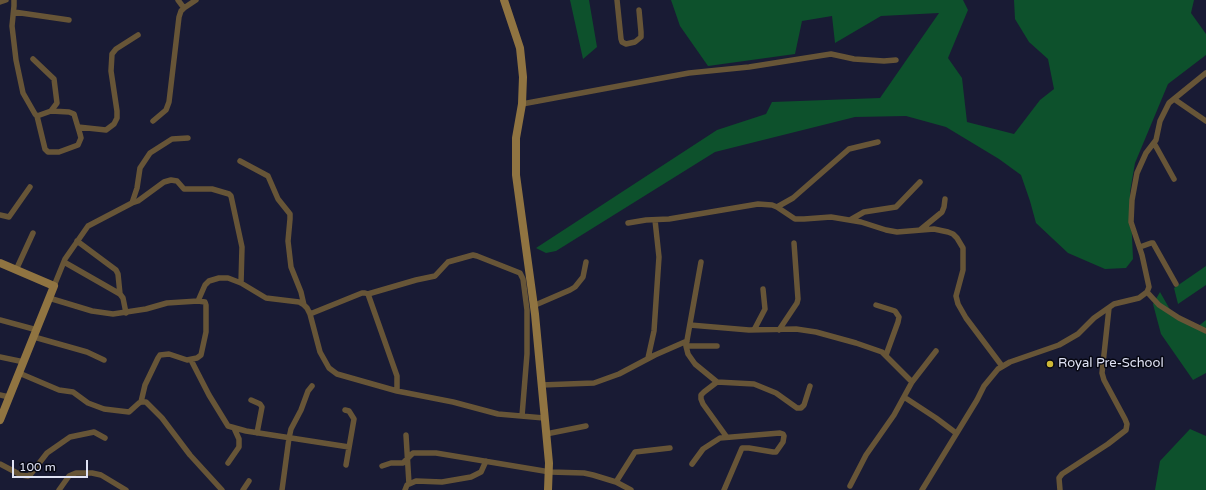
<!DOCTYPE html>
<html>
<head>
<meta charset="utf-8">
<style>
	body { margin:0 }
	#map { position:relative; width:1206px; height:490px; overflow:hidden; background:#191b34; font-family:"Varela Round",sans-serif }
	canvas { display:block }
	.scale { position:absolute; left:12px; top:460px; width:76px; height:18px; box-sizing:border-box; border:2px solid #e0e3f5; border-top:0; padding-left:5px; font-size:12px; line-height:14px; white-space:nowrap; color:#e0e3f5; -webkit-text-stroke:3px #060712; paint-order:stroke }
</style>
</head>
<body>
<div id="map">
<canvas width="1206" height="490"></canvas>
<div class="scale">100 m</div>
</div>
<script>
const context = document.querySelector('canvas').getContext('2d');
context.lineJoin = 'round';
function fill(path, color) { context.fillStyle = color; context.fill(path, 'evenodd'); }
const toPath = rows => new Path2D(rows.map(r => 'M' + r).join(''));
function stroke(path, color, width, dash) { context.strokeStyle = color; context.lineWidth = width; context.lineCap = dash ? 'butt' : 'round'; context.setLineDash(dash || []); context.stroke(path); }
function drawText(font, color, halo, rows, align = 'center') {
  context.font = font + ' "Varela Round",sans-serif'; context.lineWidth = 3; context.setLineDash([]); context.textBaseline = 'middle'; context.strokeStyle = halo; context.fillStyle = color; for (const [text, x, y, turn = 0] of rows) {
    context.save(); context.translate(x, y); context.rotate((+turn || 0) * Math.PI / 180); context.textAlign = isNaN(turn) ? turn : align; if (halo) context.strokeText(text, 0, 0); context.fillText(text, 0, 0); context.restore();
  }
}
fill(toPath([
	[570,0,589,0,597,47,583,59],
	[671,0,963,0,968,10,948,58,962,78,967,122,1014,134,1040,100,1054,89,1048,59,1029,42,1015,19,1014,0,1194,0,1191,13,1206,34,1206,55,1168,84,1135,163,1130,192,1133,259,1126,268,1105,269,1068,253,1036,223,1030,201,1021,175,999,159,946,127,906,116,855,117,715,152,556,251,546,253,536,248,717,130,766,114,772,102,880,98,939,13,881,16,835,43,832,16,802,21,795,54,708,66,680,26],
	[1206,266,1206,285,1178,304,1174,288],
	[1160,292,1172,313,1196,328,1206,320,1206,373,1193,380,1161,334,1153,304],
	[1190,429,1206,436,1206,490,1155,490,1160,461]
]), '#0d512c');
stroke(toPath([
	[14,0,14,6,12,26,16,60,23,93,35,114,37,116,51,111,57,103,54,79,33,59],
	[178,0,184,8],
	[617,0,621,39,622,42,626,44,635,42,641,37,641,32,639,10],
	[0,2,6,0],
	[14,12,69,20],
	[1174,99,1206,121],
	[522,104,689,73,749,67,831,54,854,59,884,61,896,60],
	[37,116,45,149,48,152,59,152,78,145,81,138,80,134,74,114,69,112,51,111],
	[153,121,166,110,169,102,179,17,181,11,184,8,196,0],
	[78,127,106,130,114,124,117,118,117,111,111,71,112,54,116,49,138,35],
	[1154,143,1174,179],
	[240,161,268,176,278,199,290,214,290,219,288,241,291,267,301,292,304,305],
	[132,203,137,188,140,168,150,153,172,139,188,138],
	[777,207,793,198,849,149,878,142],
	[0,215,9,217,30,187],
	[850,220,864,212,896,207,920,182],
	[628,223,646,220,669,219,758,204,772,205,777,207,795,219,804,219,831,217,861,222,886,230,897,232,934,229,948,232,953,234,957,238,963,248,963,270,956,296,958,304,966,318,1002,366],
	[920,230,942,212,944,207,945,199],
	[77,241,116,270,118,274,120,294],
	[1140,247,1151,243,1153,243,1176,284],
	[64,262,120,294,123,298,126,313],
	[701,262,686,346,688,354,695,364,717,382,754,384,776,393,797,408,801,408,804,405,810,386],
	[16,270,33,233],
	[54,286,65,259,88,226,132,203,138,201,164,182,171,180,177,181,184,189,212,189,229,194,231,196,242,247,241,283],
	[1147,292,1159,305,1179,318,1206,331],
	[368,294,416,280,435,276,448,262,473,255,477,256,520,273,523,279,527,310,527,354,522,416],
	[49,298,92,311,113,314,146,309,167,303,198,301,205,302,206,305,206,332,201,355,197,358,187,360,169,354,160,355,158,358,145,385,141,402],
	[198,301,205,285,209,281,219,278,228,278,241,283,266,298,299,302,304,305,307,308,310,314,320,352,329,368,337,374,397,391,453,402,498,414,544,418],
	[876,305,895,311,899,317,898,322,886,355],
	[533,306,570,290,575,287,583,277,586,262],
	[310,314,362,293,365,293,368,294,397,376,397,391],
	[0,320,37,330],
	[690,325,749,330,796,329,816,332,856,343,882,352,912,382],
	[754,330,765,309,763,289],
	[779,330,797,303,798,299,794,243],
	[34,337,87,352,104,360],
	[686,346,717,346],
	[0,357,24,362],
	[648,358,654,331,659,257,655,220],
	[191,360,209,395,228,426,246,431,349,447],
	[19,373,59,390,73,392,88,403,104,409,129,412,139,403,141,402,146,402,162,418,190,455,222,490],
	[717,382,704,392,701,395,701,399,703,404,726,436],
	[541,385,594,383,619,374,655,355,687,341],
	[0,395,9,397],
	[904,397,936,418,956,433],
	[251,400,260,404,262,407,257,433],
	[345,410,349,411,354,419,346,465],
	[546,434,586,426],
	[406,435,409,484],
	[228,463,239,447,239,439,234,428],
	[0,464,21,475,28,476,30,475,47,453,70,437,94,432,105,438],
	[692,464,703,449,720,438,780,433,783,434,784,436,783,442,776,452,773,452,749,448,742,448,724,490],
	[382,466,391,463,403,463,413,453,436,453,550,472,584,473,593,475,616,482,631,490],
	[616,482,635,452,670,448],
	[850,486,866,455,894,415,912,382,936,351],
	[59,490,69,476,76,473,92,473,101,475,126,490],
	[243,490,249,481],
	[282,490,289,438,291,429,301,410,308,391,312,386],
	[405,490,407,485,416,481,442,482,471,477,481,472,486,461],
	[922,490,977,400,984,386,998,369,1010,362,1059,345,1078,334,1094,318,1114,304,1139,298,1147,292,1149,287,1142,255,1131,222,1132,200,1137,173,1146,153,1156,140,1160,121,1169,103,1206,73],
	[1060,490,1059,478,1062,474,1108,444,1126,430,1127,424,1125,419,1104,380,1102,373,1109,308]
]), '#675537', 5.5);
stroke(toPath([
	[504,0,520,48,523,77,522,104,516,138,516,175,535,314,549,463,548,490],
	[0,263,54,286,0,420]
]), '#907441', 8);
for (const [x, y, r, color] of [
	[1050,364,4,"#ceb837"]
]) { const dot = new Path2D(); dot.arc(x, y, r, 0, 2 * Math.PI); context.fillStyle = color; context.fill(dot); stroke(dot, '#060712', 1.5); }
drawText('13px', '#e0e3f5', '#060712', [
	["Royal Pre-School",1058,364]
], 'left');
</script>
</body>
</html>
